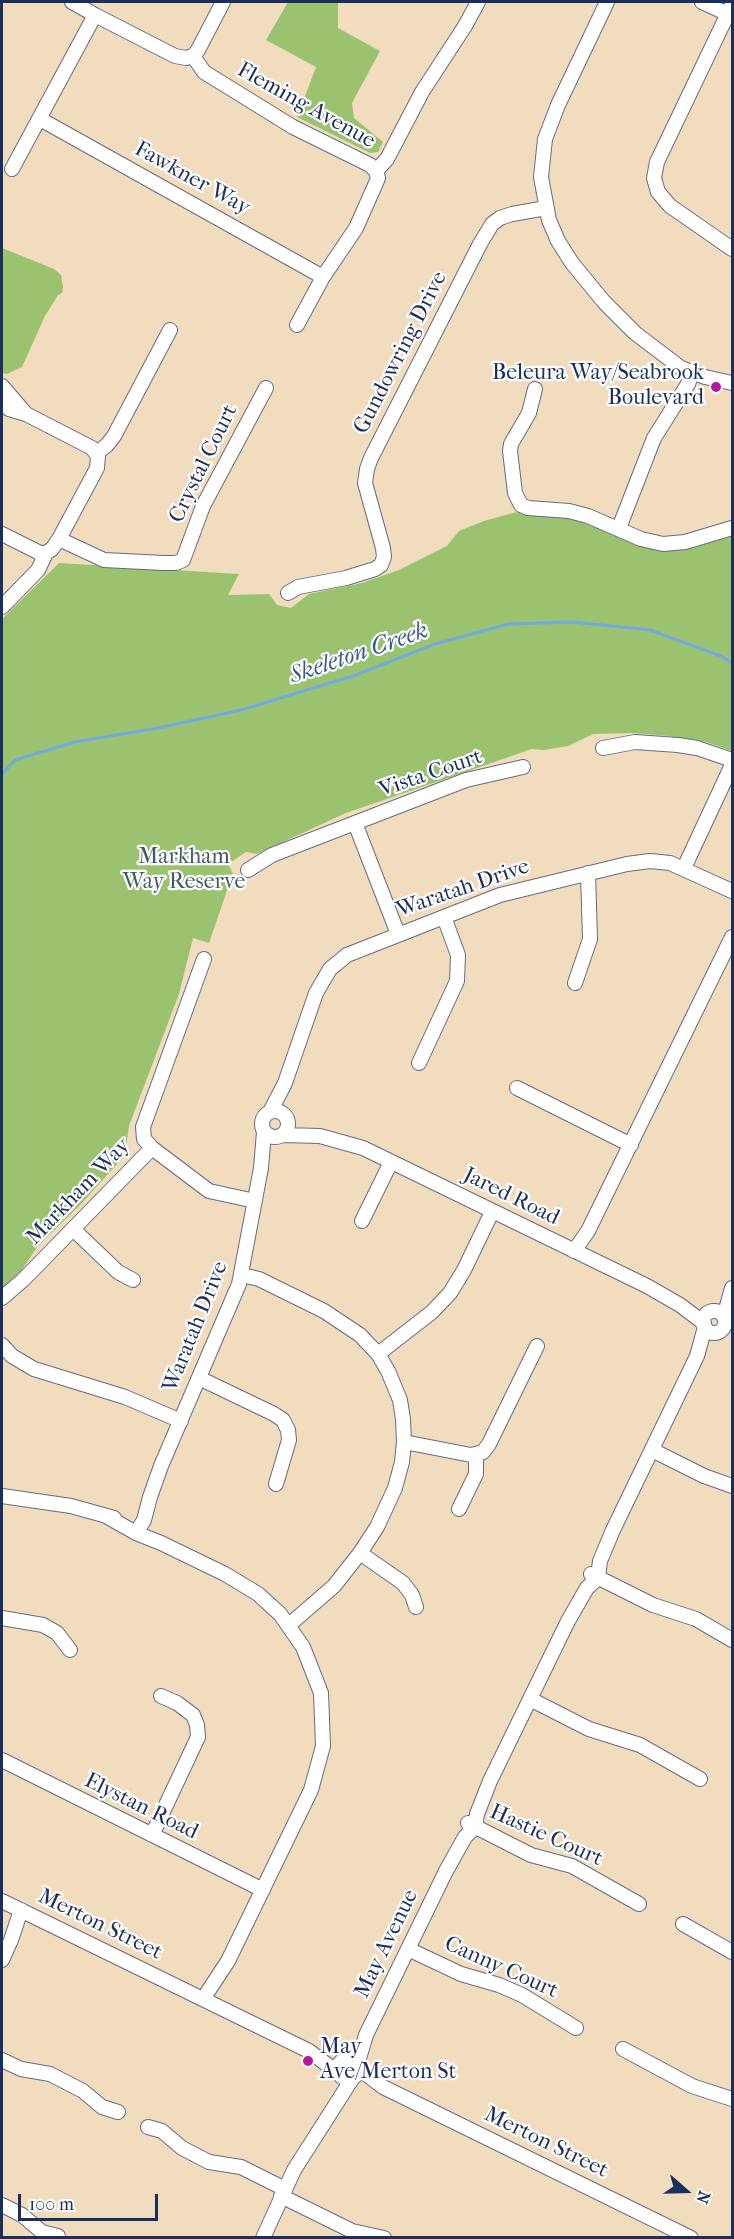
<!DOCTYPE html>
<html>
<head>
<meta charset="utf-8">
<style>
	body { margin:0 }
	#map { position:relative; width:734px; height:2239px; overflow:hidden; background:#f1ddbe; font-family:"IM FELL French Canon",serif }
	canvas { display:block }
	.frame { position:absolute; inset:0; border:3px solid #1b2f5e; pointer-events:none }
	.north { position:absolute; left:656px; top:2161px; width:60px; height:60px; -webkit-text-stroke:4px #fff; paint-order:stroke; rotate:110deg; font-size:16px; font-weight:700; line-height:24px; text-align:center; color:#1b2f5e }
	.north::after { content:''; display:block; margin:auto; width:21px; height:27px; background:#1b2f5e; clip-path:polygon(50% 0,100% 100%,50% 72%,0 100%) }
	.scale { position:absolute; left:18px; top:2194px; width:140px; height:27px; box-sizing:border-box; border:3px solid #1b2f5e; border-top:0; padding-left:8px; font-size:18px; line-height:21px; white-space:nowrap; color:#1b2f5e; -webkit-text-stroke:4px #fff; paint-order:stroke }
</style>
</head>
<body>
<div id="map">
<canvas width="734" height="2239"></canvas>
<div class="frame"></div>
<div class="north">N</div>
<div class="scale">100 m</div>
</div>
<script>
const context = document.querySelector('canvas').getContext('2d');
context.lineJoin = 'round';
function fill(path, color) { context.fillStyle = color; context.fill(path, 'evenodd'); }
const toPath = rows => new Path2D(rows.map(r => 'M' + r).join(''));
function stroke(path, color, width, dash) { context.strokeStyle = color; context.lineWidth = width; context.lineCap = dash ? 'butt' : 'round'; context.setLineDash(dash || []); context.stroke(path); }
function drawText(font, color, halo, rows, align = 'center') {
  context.font = font + ' "IM FELL French Canon",serif'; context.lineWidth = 4.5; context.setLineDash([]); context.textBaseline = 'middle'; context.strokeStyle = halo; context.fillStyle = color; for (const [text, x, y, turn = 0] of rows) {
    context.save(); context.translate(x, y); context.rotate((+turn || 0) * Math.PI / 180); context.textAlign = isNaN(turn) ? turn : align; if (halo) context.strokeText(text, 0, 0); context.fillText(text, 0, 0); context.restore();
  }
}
fill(toPath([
	[288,2,338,2,338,28,380,51,352,103,354,118,383,142,378,152,370,153,297,117,316,67,266,40],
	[2,248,54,269,61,275,63,287,62,293,58,295,45,316,22,367,7,374,2,373],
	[520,511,567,515,638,542,732,533,732,751,706,742,668,736,633,733,593,734,568,746,544,750,532,749,346,813,257,854,246,852,228,864,233,873,209,943,193,938,179,994,129,1126,125,1155,82,1203,38,1246,21,1271,2,1288,2,619,59,563,239,574,228,595,269,594,277,605,291,608,309,594,362,583,399,570,447,546,459,531,484,521]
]), '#9bc36f');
stroke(toPath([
	[2,774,15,760,75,742,158,728,241,710,353,676,435,644,508,624,573,622,650,630,721,656,732,663]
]), '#71a9e0', 3);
const minor = toPath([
	[607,2,558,105,545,139,541,177,549,220,558,241,572,263,604,302,635,333,681,368,705,377,732,383],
	[702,2,728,14],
	[732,5,657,162,654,178,658,192,670,206,732,249],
	[95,15,175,56,186,58,193,56,198,50,223,2],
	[193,56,204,72,293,127,370,165,376,171,378,178,376,183,356,228,323,277,297,325],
	[40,119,323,277],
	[12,169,95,15,72,2],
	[376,171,387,159,422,92,465,26,478,2],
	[2,386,26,414],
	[535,389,529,413,511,444,510,451,515,493,521,505,528,508,569,511,588,516,641,539,663,544,685,542,732,528],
	[2,400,9,409,26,414,92,448,98,456,97,468,59,539,52,549,46,553],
	[97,453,107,445,114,436,170,330],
	[619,528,654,438,688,384,692,373],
	[2,534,40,553,46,553],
	[59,539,104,560,164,563,176,563,183,560,203,506,266,388],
	[288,593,298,587,346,578,375,569,381,565,384,557,383,548,365,483,367,469,371,458,480,244,492,224,500,218,512,214,546,208],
	[2,607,38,570,46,553],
	[603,748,635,742,678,745,697,748,732,760],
	[355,823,398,934],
	[684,868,732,765],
	[248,870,272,855,466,780,523,767],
	[575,983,590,939,588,873],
	[419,1063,457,981,458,955,444,917],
	[517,1088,631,1145],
	'262 1124a13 13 0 1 1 26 0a13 13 0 1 1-26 0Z',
	[270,1112,285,1083,316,993,330,969,347,955,500,895,627,864,650,861,670,863,732,891],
	[283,1135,320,1136,363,1148,647,1286,680,1305,704,1323],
	[152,1148,144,1139,143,1127,204,959],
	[362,1221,391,1162],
	[73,1229,118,1272,133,1280],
	[574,1251,588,1231,732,937],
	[242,1275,259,1279,324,1311,360,1335,378,1354,388,1371,400,1400,403,1419,404,1442,402,1462,395,1488,377,1527,360,1553,334,1586,289,1625],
	[2,1298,23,1280,152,1148,209,1191,255,1201],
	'703 1322a11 11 0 1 1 22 0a11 11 0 1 1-22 0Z',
	[724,1317,732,1288],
	[2,1345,12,1356,34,1369,125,1397,181,1421],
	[378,1354,432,1312,450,1293,464,1270,492,1212],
	[199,1378,274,1414,283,1420,288,1430,289,1440,276,1484],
	[404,1442,471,1455,483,1452,489,1444,537,1346],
	[652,1450,704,1476,732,1486],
	[2,1496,71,1506,114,1518],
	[459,1509,476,1474,476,1455],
	[106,1516,136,1533,161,1543,225,1574,258,1594,280,1614,303,1647,321,1693,323,1746,311,1790,228,1961,203,1999],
	[136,1533,144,1520,150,1497,161,1466,239,1284,261,1168,264,1132],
	[360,1553,403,1583,412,1595,416,1607],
	[591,1574,653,1605,696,1619,732,1640],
	[2,1618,43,1625,57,1633,70,1650],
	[530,1699,589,1729,640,1745,700,1779],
	[2,1760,263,1890],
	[468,1823,531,1855,572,1866,639,1904],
	[152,1835,198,1737,197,1725,193,1715,177,1703,161,1696],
	[2,1901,309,2051,337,2072],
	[683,1924,732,1952],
	[408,1949,461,1974,499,1985,522,1995,576,2028],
	[2,1960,11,1940,21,1910],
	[623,2049,692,2086,732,2099],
	'338 2069a10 10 0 1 1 20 0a10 10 0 1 1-20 0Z',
	[2,2060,21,2069,50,2074,83,2091,102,2107,118,2112],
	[357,2065,366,2035,446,1871,465,1837,475,1827,477,1814,490,1781,568,1621,587,1588,598,1578,600,1561,613,1530,697,1356,705,1327],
	[358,2068,383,2087,691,2238],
	[148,2127,162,2131,182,2148,209,2162,241,2167,285,2189],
	[281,2196,352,2231,384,2238],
	[2,2205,22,2215,42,2232,58,2236],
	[263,2238,294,2170,352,2079]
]);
stroke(minor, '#666c80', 16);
stroke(minor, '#fff', 14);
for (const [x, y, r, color] of [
	[716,387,6,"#b5179e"],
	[308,2061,6,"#b5179e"]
]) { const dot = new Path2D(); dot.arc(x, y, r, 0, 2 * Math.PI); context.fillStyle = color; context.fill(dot); stroke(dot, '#fff', 2); }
drawText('22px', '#1b2f5e', '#fff', [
	["Fleming Avenue",306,106,29],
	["Fawkner Way",192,179,29],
	["Gundowring Drive",401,353,-63],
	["Crystal Court",204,464,-64],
	["Vista Court",431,774,-19],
	["Waratah Drive",463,889,-19],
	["Markham Way",79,1192,-46],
	["Jared Road",511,1197,26],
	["Waratah Drive",196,1327,-68],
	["Elystan Road",141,1807,26],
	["Hastie Court",546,1836,24],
	["Merton Street",100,1925,26],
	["May Avenue",387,1944,-64],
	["Canny Court",501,1968,24],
	["Merton Street",546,2143,26]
]);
drawText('22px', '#1b2f5e', '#fff', [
	["Beleura Way/Seabrook",704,374],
	["Boulevard",704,399],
	["May",320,2048,"left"],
	["Ave/Merton St",320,2073,"left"]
], 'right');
drawText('22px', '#415b63', '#fff', [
	["Markham",184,858],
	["Way Reserve",184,883]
]);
drawText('italic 24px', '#395a8c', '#fff', [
	["Skeleton Creek",359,654,-19]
]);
</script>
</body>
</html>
